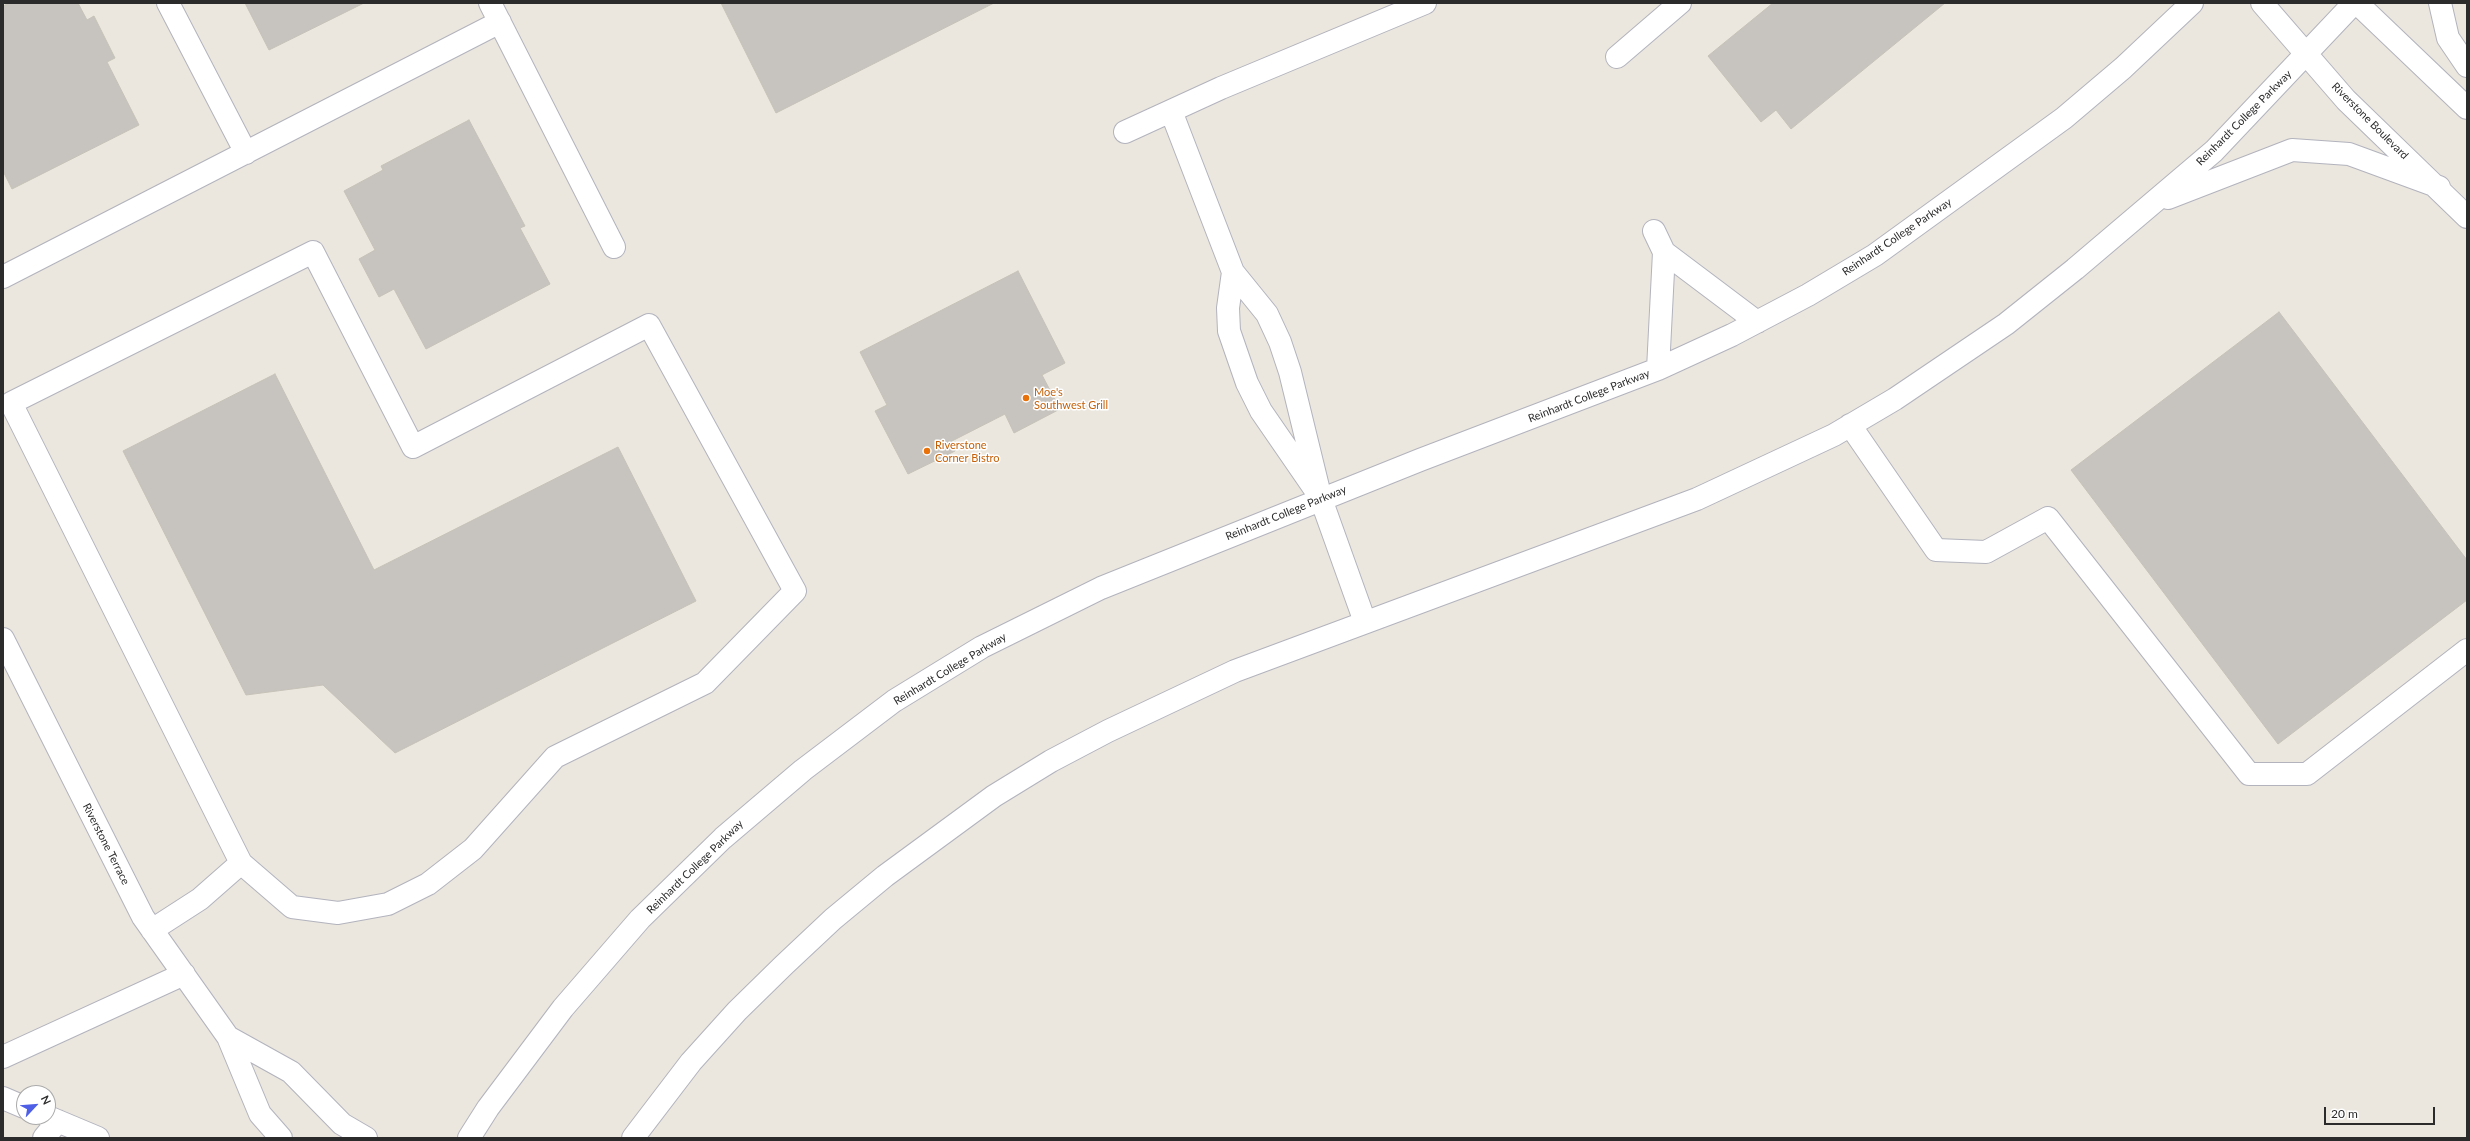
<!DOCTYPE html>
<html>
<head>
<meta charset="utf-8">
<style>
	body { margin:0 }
	#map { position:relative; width:2470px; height:1141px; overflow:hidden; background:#ebe7df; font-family:Lato,sans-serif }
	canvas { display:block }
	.frame { position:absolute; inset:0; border:4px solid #2b2b2b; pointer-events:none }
	.north { position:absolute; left:16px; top:1085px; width:40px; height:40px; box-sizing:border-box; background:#fff; border:1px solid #aaa; border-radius:50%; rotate:64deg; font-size:11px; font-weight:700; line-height:16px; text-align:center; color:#2b2b2b }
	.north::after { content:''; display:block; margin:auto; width:14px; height:18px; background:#4f60e7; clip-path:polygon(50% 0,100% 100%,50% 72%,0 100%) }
	.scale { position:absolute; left:2324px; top:1107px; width:111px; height:18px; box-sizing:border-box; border:2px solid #2b2b2b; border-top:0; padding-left:5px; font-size:12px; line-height:14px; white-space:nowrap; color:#2b2b2b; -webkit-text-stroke:3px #fff; paint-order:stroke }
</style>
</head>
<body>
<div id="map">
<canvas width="2470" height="1141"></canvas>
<div class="frame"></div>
<div class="north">N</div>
<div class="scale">20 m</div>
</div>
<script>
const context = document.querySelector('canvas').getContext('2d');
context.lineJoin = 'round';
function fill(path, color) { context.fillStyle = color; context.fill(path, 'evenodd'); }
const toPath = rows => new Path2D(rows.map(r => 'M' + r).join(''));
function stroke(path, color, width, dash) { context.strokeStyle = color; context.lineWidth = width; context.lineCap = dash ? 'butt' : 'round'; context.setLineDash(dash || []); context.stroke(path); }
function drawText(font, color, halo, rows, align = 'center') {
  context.font = font + ' Lato,sans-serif'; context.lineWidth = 3; context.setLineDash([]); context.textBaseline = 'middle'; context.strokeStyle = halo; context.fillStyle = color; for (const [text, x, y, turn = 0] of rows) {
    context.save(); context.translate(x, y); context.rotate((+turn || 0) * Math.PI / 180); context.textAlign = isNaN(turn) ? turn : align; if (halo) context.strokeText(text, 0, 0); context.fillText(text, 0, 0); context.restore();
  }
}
const building = toPath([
	[9,3,78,3,87,20,94,16,115,58,107,62,139,125,12,189,3,171,3,6,9,3],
	[245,3,364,3,269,50,245,3],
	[721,3,994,3,776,113,721,3],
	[1773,3,1945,3,1791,129,1776,110,1761,122,1708,56,1773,3],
	[469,120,525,226,520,228,550,284,426,349,394,289,379,297,359,259,375,250,344,191,383,170,381,166,469,120],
	[1018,271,1065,363,1042,375,1060,409,1014,433,1005,414,950,442,955,451,908,474,875,411,887,405,860,352,1018,271],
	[2279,312,2467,560,2467,600,2278,744,2071,470,2279,312],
	[275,374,374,570,618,447,696,601,395,753,323,685,246,695,123,451,275,374]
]);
fill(building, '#c7c3be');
stroke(building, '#c6c2b8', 1);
const minor = toPath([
	[168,3,246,153],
	[490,3,614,247],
	[2262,3,2346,100,2467,217],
	[2357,3,2467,108],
	[2440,3,2448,38,2467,66],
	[1617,57,1680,3],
	[1171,111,1233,272,1267,314,1280,342,1290,372,1321,499,1365,622],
	[1125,132,1221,88,1425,3],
	[2168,198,2292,150,2349,154,2439,187],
	[1654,231,1664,252,1658,369],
	[1664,252,1757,322],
	[1233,272,1228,308,1229,331,1247,383,1261,411,1314,488],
	[3,277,500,22],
	[1850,425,1936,550,1986,552,2048,518,2249,774,2307,774,2467,650],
	[3,639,143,917,228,1037],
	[152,930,200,899,241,863,292,907,338,913,388,904,428,884,473,849,555,757,705,683,795,591,649,325,413,447,313,252,11,403,241,863],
	[3,1057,184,974],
	[3,1098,24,1107],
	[48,1117,98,1138],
	[44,1138,58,1121],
	[281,1138,260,1114,228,1037,291,1072,342,1124,366,1138],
	[469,1138,488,1108,563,1008,640,919,723,838,803,770,894,701,982,647,1101,588,1420,460,1658,369,1732,335,1808,295,1875,255,2064,118,2123,68,2192,3],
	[633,1138,691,1062,737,1011,784,965,833,919,885,876,994,796,1051,761,1108,731,1235,671,1697,499,1834,435,1895,399,2006,324,2075,269,2214,151,2354,3]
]);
stroke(minor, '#b2b3bd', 24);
stroke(minor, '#fff', 22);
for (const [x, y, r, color] of [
	[1026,398,4,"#e8710a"],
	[927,451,4,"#e8710a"]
]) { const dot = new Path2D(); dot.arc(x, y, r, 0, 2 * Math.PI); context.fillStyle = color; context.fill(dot); stroke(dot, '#fff', 1.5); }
drawText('11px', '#2b2b2b', '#fff', [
	["Reinhardt College Parkway",2244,118,-45],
	["Riverstone Boulevard",2370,121,45],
	["Reinhardt College Parkway",1897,237,-34],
	["Reinhardt College Parkway",1589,396,-21],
	["Reinhardt College Parkway",1286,513,-22],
	["Reinhardt College Parkway",950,669,-31],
	["Riverstone Terrace",106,844,63],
	["Reinhardt College Parkway",695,867,-44]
]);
drawText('11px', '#c56008', '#fff', [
	["Moe's",1034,392],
	["Southwest Grill",1034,405],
	["Riverstone",935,445],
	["Corner Bistro",935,458]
], 'left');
</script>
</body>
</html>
